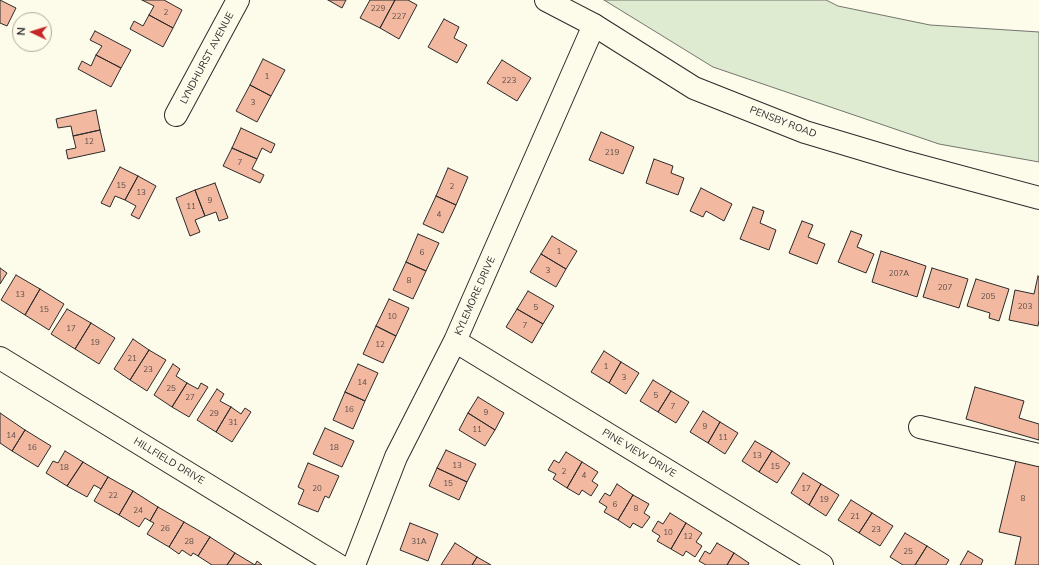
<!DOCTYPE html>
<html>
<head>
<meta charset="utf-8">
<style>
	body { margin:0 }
	#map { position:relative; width:1039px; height:565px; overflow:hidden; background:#fdfbea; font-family:Mulish,sans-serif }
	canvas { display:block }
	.north { position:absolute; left:12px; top:12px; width:40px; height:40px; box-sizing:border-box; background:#fdfbea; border:1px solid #a9a89e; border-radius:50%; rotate:274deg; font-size:11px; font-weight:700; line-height:16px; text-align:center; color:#2b2b2b }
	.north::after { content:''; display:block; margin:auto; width:14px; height:18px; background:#c62828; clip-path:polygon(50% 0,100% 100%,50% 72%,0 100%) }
</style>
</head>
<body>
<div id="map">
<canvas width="1039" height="565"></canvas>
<div class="north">N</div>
</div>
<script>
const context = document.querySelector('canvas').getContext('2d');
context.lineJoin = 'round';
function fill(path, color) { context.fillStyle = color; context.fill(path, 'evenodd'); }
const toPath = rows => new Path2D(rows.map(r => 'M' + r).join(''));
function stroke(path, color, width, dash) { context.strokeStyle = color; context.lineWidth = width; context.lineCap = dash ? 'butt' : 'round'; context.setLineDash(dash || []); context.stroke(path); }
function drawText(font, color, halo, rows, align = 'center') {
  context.font = font + ' Mulish,sans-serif'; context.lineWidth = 3; context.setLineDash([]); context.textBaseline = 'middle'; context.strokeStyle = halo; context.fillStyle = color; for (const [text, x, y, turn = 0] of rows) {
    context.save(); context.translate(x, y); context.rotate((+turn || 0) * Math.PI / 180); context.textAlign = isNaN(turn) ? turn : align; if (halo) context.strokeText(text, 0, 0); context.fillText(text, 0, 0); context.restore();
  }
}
const green = toPath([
	[604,0,826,0,838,6,930,25,1039,32,1039,162,939,144,713,67,604,0]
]);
fill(green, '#deebd1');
stroke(green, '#74746e', 1);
const building = toPath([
	[0,0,16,8,7,26,0,23,0,0],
	[142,0,164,0,182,10,173,28,149,15,154,6,142,0],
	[328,0,346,0,342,8,328,0],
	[370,0,395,0,380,28,360,18,370,0],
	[395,0,408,0,417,5,399,39,380,28,395,0],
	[149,15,173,28,163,47,130,29,134,21,143,26,149,15],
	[444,19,459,27,454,38,467,45,457,63,428,47,444,19],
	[95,31,131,50,121,68,96,55,102,46,90,40,95,31],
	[96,55,121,68,111,87,78,69,82,61,91,66,96,55],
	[263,59,285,70,271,96,250,85,263,59],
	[502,60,531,78,517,101,487,83,502,60],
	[250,85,271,96,257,122,236,111,250,85],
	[96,110,100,130,73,136,71,126,58,128,56,119,96,110],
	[241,128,275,144,271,153,262,148,257,159,232,148,241,128],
	[100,130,105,151,68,159,66,150,76,148,73,136,100,130],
	[601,132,634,147,623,174,589,160,601,132],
	[232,148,257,159,252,169,264,175,260,183,223,166,232,148],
	[654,159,673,166,671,173,684,178,678,195,646,183,654,159],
	[120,167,138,176,125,200,115,196,110,207,101,203,120,167],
	[448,168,468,177,456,205,436,196,448,168],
	[138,176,156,186,139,219,131,215,136,206,125,200,138,176],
	[215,183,228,218,219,221,216,212,205,216,195,190,215,183],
	[701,188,732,204,724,221,706,211,703,217,690,211,701,188],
	[195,190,205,216,195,220,200,232,190,236,176,198,195,190],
	[436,196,456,205,443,233,423,224,436,196],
	[753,207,764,211,760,223,776,230,769,250,740,239,753,207],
	[802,221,813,225,808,237,825,244,817,264,789,253,802,221],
	[851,231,862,235,857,247,874,254,866,273,838,262,851,231],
	[418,234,439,243,426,271,406,262,418,234],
	[552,236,577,251,566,269,541,254,552,236],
	[881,251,926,266,917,297,872,282,881,251],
	[541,254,566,269,556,287,530,272,541,254],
	[406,262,426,271,413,299,393,290,406,262],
	[0,268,7,273,0,284,0,268],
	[932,268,968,279,959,308,923,297,932,268],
	[16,275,40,289,25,315,1,300,16,275],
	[1038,276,1039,277,1039,320,1038,326,1009,320,1015,290,1034,294,1038,276],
	[976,279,1009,289,999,321,989,318,990,313,967,306,976,279],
	[40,289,64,304,49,330,25,315,40,289],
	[528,291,554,306,543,324,517,309,528,291],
	[389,299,409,308,396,336,376,326,389,299],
	[67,309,91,323,75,349,51,334,67,309],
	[517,309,543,324,532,343,506,327,517,309],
	[91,323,115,338,99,364,75,349,91,323],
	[376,326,396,336,383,363,363,354,376,326],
	[133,339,149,350,130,380,114,369,133,339],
	[149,350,166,360,147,391,130,380,149,350],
	[604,351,621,362,609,383,591,372,604,351],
	[621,362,639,373,626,394,609,383,621,362],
	[173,364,180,369,176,376,187,383,172,407,154,395,173,364],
	[358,364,378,373,365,401,345,392,358,364],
	[653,380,671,391,658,412,640,401,653,380],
	[187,383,198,389,201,383,208,387,189,417,172,407,187,383],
	[975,387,1024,401,1019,418,1039,424,1039,440,966,419,975,387],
	[217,389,224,394,220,401,231,407,216,432,197,420,217,389],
	[671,391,689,402,676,423,658,412,671,391],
	[345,392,365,401,353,429,333,420,345,392],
	[478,397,504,413,495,430,468,413,478,397],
	[231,407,241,414,245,408,251,412,232,442,216,432,231,407],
	[703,411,720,422,708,443,690,432,703,411],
	[0,413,25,430,12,451,0,443,0,413],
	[468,413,495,430,485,446,459,430,468,413],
	[720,422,738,433,725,454,708,443,720,422],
	[325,428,354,441,342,467,313,454,325,428],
	[25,430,51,446,38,467,12,451,25,430],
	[755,441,772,451,759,472,742,461,755,441],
	[446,450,476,464,467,482,437,468,446,450],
	[65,451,83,462,67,486,46,473,53,461,58,463,65,451],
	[772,451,790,463,777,483,759,472,772,451],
	[566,452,582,462,567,488,553,479,556,474,548,470,554,460,559,463,566,452],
	[1016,461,1039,466,1039,565,1015,565,1021,537,999,532,1016,461],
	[83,462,108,477,101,489,94,485,87,497,67,486,83,462],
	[582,462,598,472,592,481,598,485,591,496,582,490,579,495,567,488,582,462],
	[308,463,339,476,329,498,325,496,318,512,298,504,304,490,298,487,308,463],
	[437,468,467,482,459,500,429,486,437,468],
	[803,473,821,484,809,505,791,493,803,473],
	[108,477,133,491,119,515,94,501,108,477],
	[617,484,633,495,618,520,604,512,607,507,599,502,605,493,610,496,617,484],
	[821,484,839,495,826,516,809,505,821,484],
	[133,491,158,507,150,521,145,518,139,527,119,515,133,491],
	[633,495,649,504,644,513,650,517,642,528,633,523,630,528,618,520,633,495],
	[851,500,872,513,859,533,838,520,851,500],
	[158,507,184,522,169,547,147,534,154,523,150,521,158,507],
	[670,513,686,523,671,549,657,541,660,536,652,531,658,521,663,524,670,513],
	[872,513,893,526,880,546,859,533,872,513],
	[184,522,210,537,198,556,193,553,191,556,182,550,179,554,169,547,184,522],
	[410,523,438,534,428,561,400,550,410,523],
	[686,523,702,533,696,542,702,546,695,557,686,551,683,556,671,549,686,523],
	[905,533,927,546,915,565,903,565,890,557,905,533],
	[210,537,235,553,227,565,212,565,198,556,210,537],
	[455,543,477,557,472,565,441,565,455,543],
	[717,543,734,553,727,565,706,565,699,561,705,551,710,554,717,543],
	[927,546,949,560,946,565,915,565,927,546],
	[968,551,983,560,981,565,960,565,968,551],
	[235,553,255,565,257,561,262,565,227,565,235,553],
	[734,553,749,563,748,565,727,565,734,553],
	[477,557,491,565,472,565,477,557]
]);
fill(building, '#f2b8a0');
stroke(building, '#2b2b2b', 1);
const minor = toPath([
	[176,115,238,0],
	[455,341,822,565],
	[0,358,338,565],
	[920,427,1039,455],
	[354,565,396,457,455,341,594,25]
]);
const major = toPath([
	[546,0,594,25,694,88,805,132,902,161,1039,198]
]);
stroke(minor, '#2b2b2b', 24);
stroke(major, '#2b2b2b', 24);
stroke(minor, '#fdfbea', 22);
stroke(major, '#fdfbea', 22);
drawText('8px', '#5d4e48', null, [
	["229",378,9],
	["2",166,13],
	["227",399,17],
	["1",267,77],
	["223",509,81],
	["3",253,103],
	["12",89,142],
	["219",612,153],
	["7",240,163],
	["15",121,186],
	["2",452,187],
	["13",141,193],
	["9",210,201],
	["11",191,207],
	["4",439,215],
	["1",559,252],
	["6",422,253],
	["3",548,271],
	["207A",899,274],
	["8",409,281],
	["207",945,288],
	["13",20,295],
	["205",988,297],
	["203",1025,307],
	["5",536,308],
	["15",44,310],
	["10",392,317],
	["7",525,326],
	["17",71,329],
	["19",95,343],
	["12",380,345],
	["21",132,359],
	["1",606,367],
	["23",148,370],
	["3",624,378],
	["14",362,383],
	["25",171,389],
	["5",656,396],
	["27",190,398],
	["7",673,407],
	["16",349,410],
	["9",486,413],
	["29",214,414],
	["31",233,423],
	["9",705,427],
	["11",477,430],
	["14",11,436],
	["11",723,438],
	["16",32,448],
	["18",334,448],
	["13",757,456],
	["13",457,466],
	["15",775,467],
	["18",64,468],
	["2",564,472],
	["4",584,476],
	["15",448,484],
	["20",317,489],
	["17",806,489],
	["22",113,496],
	["8",1023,499],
	["19",824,500],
	["6",615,505],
	["8",636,509],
	["24",138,511],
	["21",855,517],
	["26",165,529],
	["23",876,530],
	["10",668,533],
	["12",688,537],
	["28",189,542],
	["31A",419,542],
	["25",908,552]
]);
drawText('10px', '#2b2b2b', '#fdfbea', [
	["LYNDHURST AVENUE",207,58,-62],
	["PENSBY ROAD",783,122,21],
	["KYLEMORE DRIVE",475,296,-66],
	["PINE VIEW DRIVE",639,453,31],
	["HILLFIELD DRIVE",169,461,31]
]);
</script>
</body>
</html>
